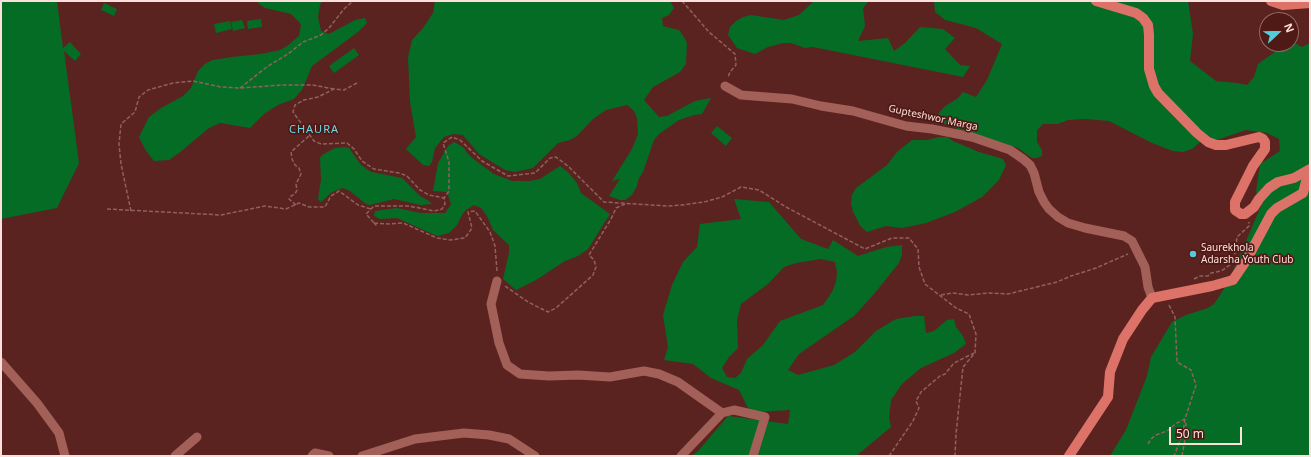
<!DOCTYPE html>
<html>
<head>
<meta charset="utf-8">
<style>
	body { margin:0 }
	#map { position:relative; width:1311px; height:457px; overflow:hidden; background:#5b231f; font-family:"Noto Sans",sans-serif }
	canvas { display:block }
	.frame { position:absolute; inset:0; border:2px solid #fde0dc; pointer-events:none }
	.north { position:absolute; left:1259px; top:12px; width:40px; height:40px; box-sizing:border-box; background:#4f1915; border:1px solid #956965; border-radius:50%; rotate:68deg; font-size:11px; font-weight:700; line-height:16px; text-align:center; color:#fde0dc }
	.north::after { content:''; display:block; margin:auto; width:14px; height:18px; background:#53cbda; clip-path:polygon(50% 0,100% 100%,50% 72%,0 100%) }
	.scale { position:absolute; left:1169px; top:427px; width:73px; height:18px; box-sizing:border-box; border:2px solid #fde0dc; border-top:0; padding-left:5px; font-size:12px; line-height:14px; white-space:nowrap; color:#fde0dc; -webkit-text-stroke:3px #4f1915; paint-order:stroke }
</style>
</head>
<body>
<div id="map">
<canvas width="1311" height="457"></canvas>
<div class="frame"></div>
<div class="north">N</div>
<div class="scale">50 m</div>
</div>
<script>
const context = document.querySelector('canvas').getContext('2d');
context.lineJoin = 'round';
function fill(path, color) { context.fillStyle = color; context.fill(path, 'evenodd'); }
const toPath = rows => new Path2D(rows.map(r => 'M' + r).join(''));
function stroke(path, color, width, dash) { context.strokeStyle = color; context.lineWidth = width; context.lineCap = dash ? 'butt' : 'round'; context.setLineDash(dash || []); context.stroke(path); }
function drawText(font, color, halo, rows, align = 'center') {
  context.font = font + ' "Noto Sans",sans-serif'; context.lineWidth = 3.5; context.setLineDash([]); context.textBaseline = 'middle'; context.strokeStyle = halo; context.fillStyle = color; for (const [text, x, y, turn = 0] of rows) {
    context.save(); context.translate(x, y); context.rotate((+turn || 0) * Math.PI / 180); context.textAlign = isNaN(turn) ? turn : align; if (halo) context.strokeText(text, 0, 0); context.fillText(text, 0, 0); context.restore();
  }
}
fill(toPath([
	[1,1,57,1,63,48,70,42,81,54,75,61,64,51,79,163,57,208,1,219],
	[257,1,322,1,320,5,318,17,321,31,329,34,355,20,365,18,367,23,358,32,312,66,302,90,294,99,278,105,264,114,250,128,220,123,209,128,179,153,169,160,154,161,146,151,139,137,149,117,161,108,183,96,191,88,198,71,206,63,213,60,232,57,261,54,280,50,287,46,299,36,301,24,291,14,265,8,258,3],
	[435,1,670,1,674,8,669,15,662,18,663,26,679,30,684,37,687,43,686,64,680,72,653,87,644,100,659,117,667,116,695,101,711,98,702,114,694,115,679,120,659,134,654,140,643,172,639,178,637,186,632,195,625,200,620,200,609,196,620,179,612,181,632,149,638,134,637,118,634,111,627,105,606,110,593,119,577,136,570,140,558,143,533,168,515,172,505,170,479,154,463,135,453,134,444,137,435,148,432,162,429,166,423,165,406,149,416,137,410,102,408,57,412,40,423,28,433,13],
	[814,1,869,1,863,8,865,26,858,41,888,38,894,51,905,43,920,27,943,29,955,38,945,49,960,65,970,66,963,77,813,47,805,48,791,43,783,43,768,47,755,54,737,48,728,35,730,27,736,21,743,17,751,15,784,20,799,15],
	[934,1,1188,1,1193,34,1190,61,1216,81,1237,83,1247,85,1254,77,1258,64,1286,44,1291,44,1291,41,1302,47,1310,43,1310,456,1110,456,1126,430,1147,376,1151,357,1172,322,1186,315,1208,308,1214,304,1228,283,1261,206,1256,192,1260,164,1280,151,1279,139,1267,133,1246,130,1214,141,1207,136,1192,149,1183,152,1173,151,1152,143,1109,121,1085,119,1068,120,1058,124,1043,124,1037,130,1037,142,1042,150,1042,156,1037,158,1032,158,1018,148,949,126,938,121,939,113,944,107,958,98,963,92,976,97,987,80,1002,44,976,28,945,20,935,12],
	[104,3,117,9,114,16,101,10],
	[261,19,262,27,248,29,247,21],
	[242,20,245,28,233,31,231,22],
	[230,21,232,29,216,33,214,24],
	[354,48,359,55,334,73,329,66],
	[717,126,732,138,726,146,711,133],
	[939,137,947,137,953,141,979,152,1003,159,1006,165,999,180,982,197,955,212,926,223,902,228,886,226,867,232,861,227,853,212,851,203,852,195,856,188,887,165,897,152,912,140,927,140],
	[454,142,463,147,468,154,476,161,494,174,512,181,530,181,540,179,560,166,568,172,577,183,581,193,610,214,588,249,578,256,565,261,536,280,516,290,503,279,509,253,509,245,493,230,487,216,481,208,474,205,466,210,462,215,457,225,449,233,437,236,397,218,380,219,374,216,375,211,397,208,421,213,445,213,451,204,447,192,433,191,438,163,448,146],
	[345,147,349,148,361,165,371,172,402,178,420,196,429,201,432,204,421,205,394,199,370,205,366,204,350,191,343,188,332,192,321,202,318,199,321,180,320,158,322,155,335,148],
	[734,199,769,202,801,239,828,249,833,240,858,256,886,247,902,245,902,255,899,263,874,294,854,316,799,354,788,370,798,375,834,365,855,352,876,331,896,319,915,316,924,316,926,333,934,331,947,320,954,319,956,327,963,336,966,344,954,353,921,368,902,384,891,400,889,418,891,427,856,456,751,456,736,455,733,456,692,456,698,451,728,416,788,424,790,410,755,412,748,408,739,390,711,378,693,364,664,360,668,347,663,315,672,285,683,262,697,247,700,224,741,219],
	[821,259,835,262,837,272,836,282,832,292,823,305,780,321,763,345,747,359,741,373,735,378,727,377,722,368,729,357,738,348,737,320,741,304,768,284,784,267,796,263]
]), '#056c26');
stroke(toPath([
	[682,1,709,32,735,54,736,65,730,72,728,77],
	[357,83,344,90,334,89,318,97,304,100,295,105,293,112,314,141,321,144,347,143,354,149,362,161,374,169,399,173,407,176,420,190,429,195,444,198],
	[240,88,268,66,288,54,303,42,321,35,329,28,344,9,353,1],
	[296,205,289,199,291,196,295,194,297,190,296,184,301,174,299,168,295,165,292,159,291,152,310,135],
	[107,209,221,215,265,206,286,209,299,203,309,207,325,207,331,196,339,191,358,205,371,209],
	[131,211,121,164,119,144,121,124,135,112,139,97,148,90,173,83,193,81,221,87,240,88,282,85,313,85,334,89],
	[374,223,376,225,366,214,374,206,409,206,434,211,442,209,445,204,444,198,449,191,449,162,443,143,452,137,460,140,482,161,508,176,535,173,550,158,556,157,569,167,604,202,668,206,682,205,704,202,722,197,741,187,759,190,786,207,865,249,892,238,909,238,918,249,919,267,925,284,956,308,969,314,976,334,975,353,963,367,956,434,955,456],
	[374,223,389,224,403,223,437,238,450,240,465,238,472,228,468,212,475,211,490,232,495,246,497,271],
	[1234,260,1237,237,1249,226,1249,222],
	[1194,279,1200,276,1208,276,1211,273,1221,271,1230,265],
	[505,286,528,302,548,312,556,308,593,275,596,267,594,260,589,255,611,219,616,208,625,204],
	[941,295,952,293,968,295,989,293,1008,294,1057,282,1071,276,1096,268,1128,254],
	[1169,305,1175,317,1177,362,1191,370,1196,385,1185,419,1183,433,1174,456],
	[1148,444,1151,439,1156,435,1167,431,1172,427,1175,424,1185,419],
	[889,456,913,421,919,408,916,401,921,392,940,376,945,374,954,363,974,353],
	[1182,456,1186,434,1186,423]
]), '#90615d', 1.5, [4, 2]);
stroke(toPath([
	[725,86,741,95,792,99,821,106,853,111,906,126,932,129,972,137,1010,150,1023,159,1030,165,1034,173,1039,192,1044,202,1049,209,1058,217,1068,223,1085,228,1124,236,1132,241,1145,267,1148,287,1152,298],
	[497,281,491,304,499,343,507,365,520,374,549,376,578,375,610,377,644,371,659,374,678,382,722,413],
	[1,362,37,403,59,433,65,456],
	[175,456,197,437],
	[312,456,315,453,329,456],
	[362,456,415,439,464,433,489,435,509,439,535,456],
	[681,456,722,413,734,410,765,417,753,456]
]), '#a36058', 9);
stroke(toPath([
	[1096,1,1136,13,1143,18,1148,25,1149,35,1149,69,1154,86,1158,93,1197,133,1208,142,1216,145,1226,145,1259,137,1263,139,1265,142,1265,149,1253,166,1235,202,1235,210,1241,214,1245,214,1254,207,1259,199,1269,188,1278,182,1294,178,1310,169],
	[1271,1,1283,5,1310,3],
	[1069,456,1108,397,1110,372,1123,339,1142,310,1152,298,1212,286,1233,280,1246,261,1271,214,1277,208,1303,193,1309,170]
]), '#dd7368', 10);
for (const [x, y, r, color] of [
	[1193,254,4,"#53cbda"]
]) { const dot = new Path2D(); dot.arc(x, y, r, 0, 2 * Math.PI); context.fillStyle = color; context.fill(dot); stroke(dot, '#4f1915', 1.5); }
drawText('10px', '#fde0dc', '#4f1915', [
	["Gupteshwor Marga",933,118,12]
]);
drawText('10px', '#fde0dc', '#4f1915', [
	["Saurekhola",1201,248],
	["Adarsha Youth Club",1201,260]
], 'left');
context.letterSpacing = '1px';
drawText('11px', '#6dd7e6', '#4f1915', [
	["CHAURA",314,130]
]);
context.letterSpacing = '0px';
</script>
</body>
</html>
